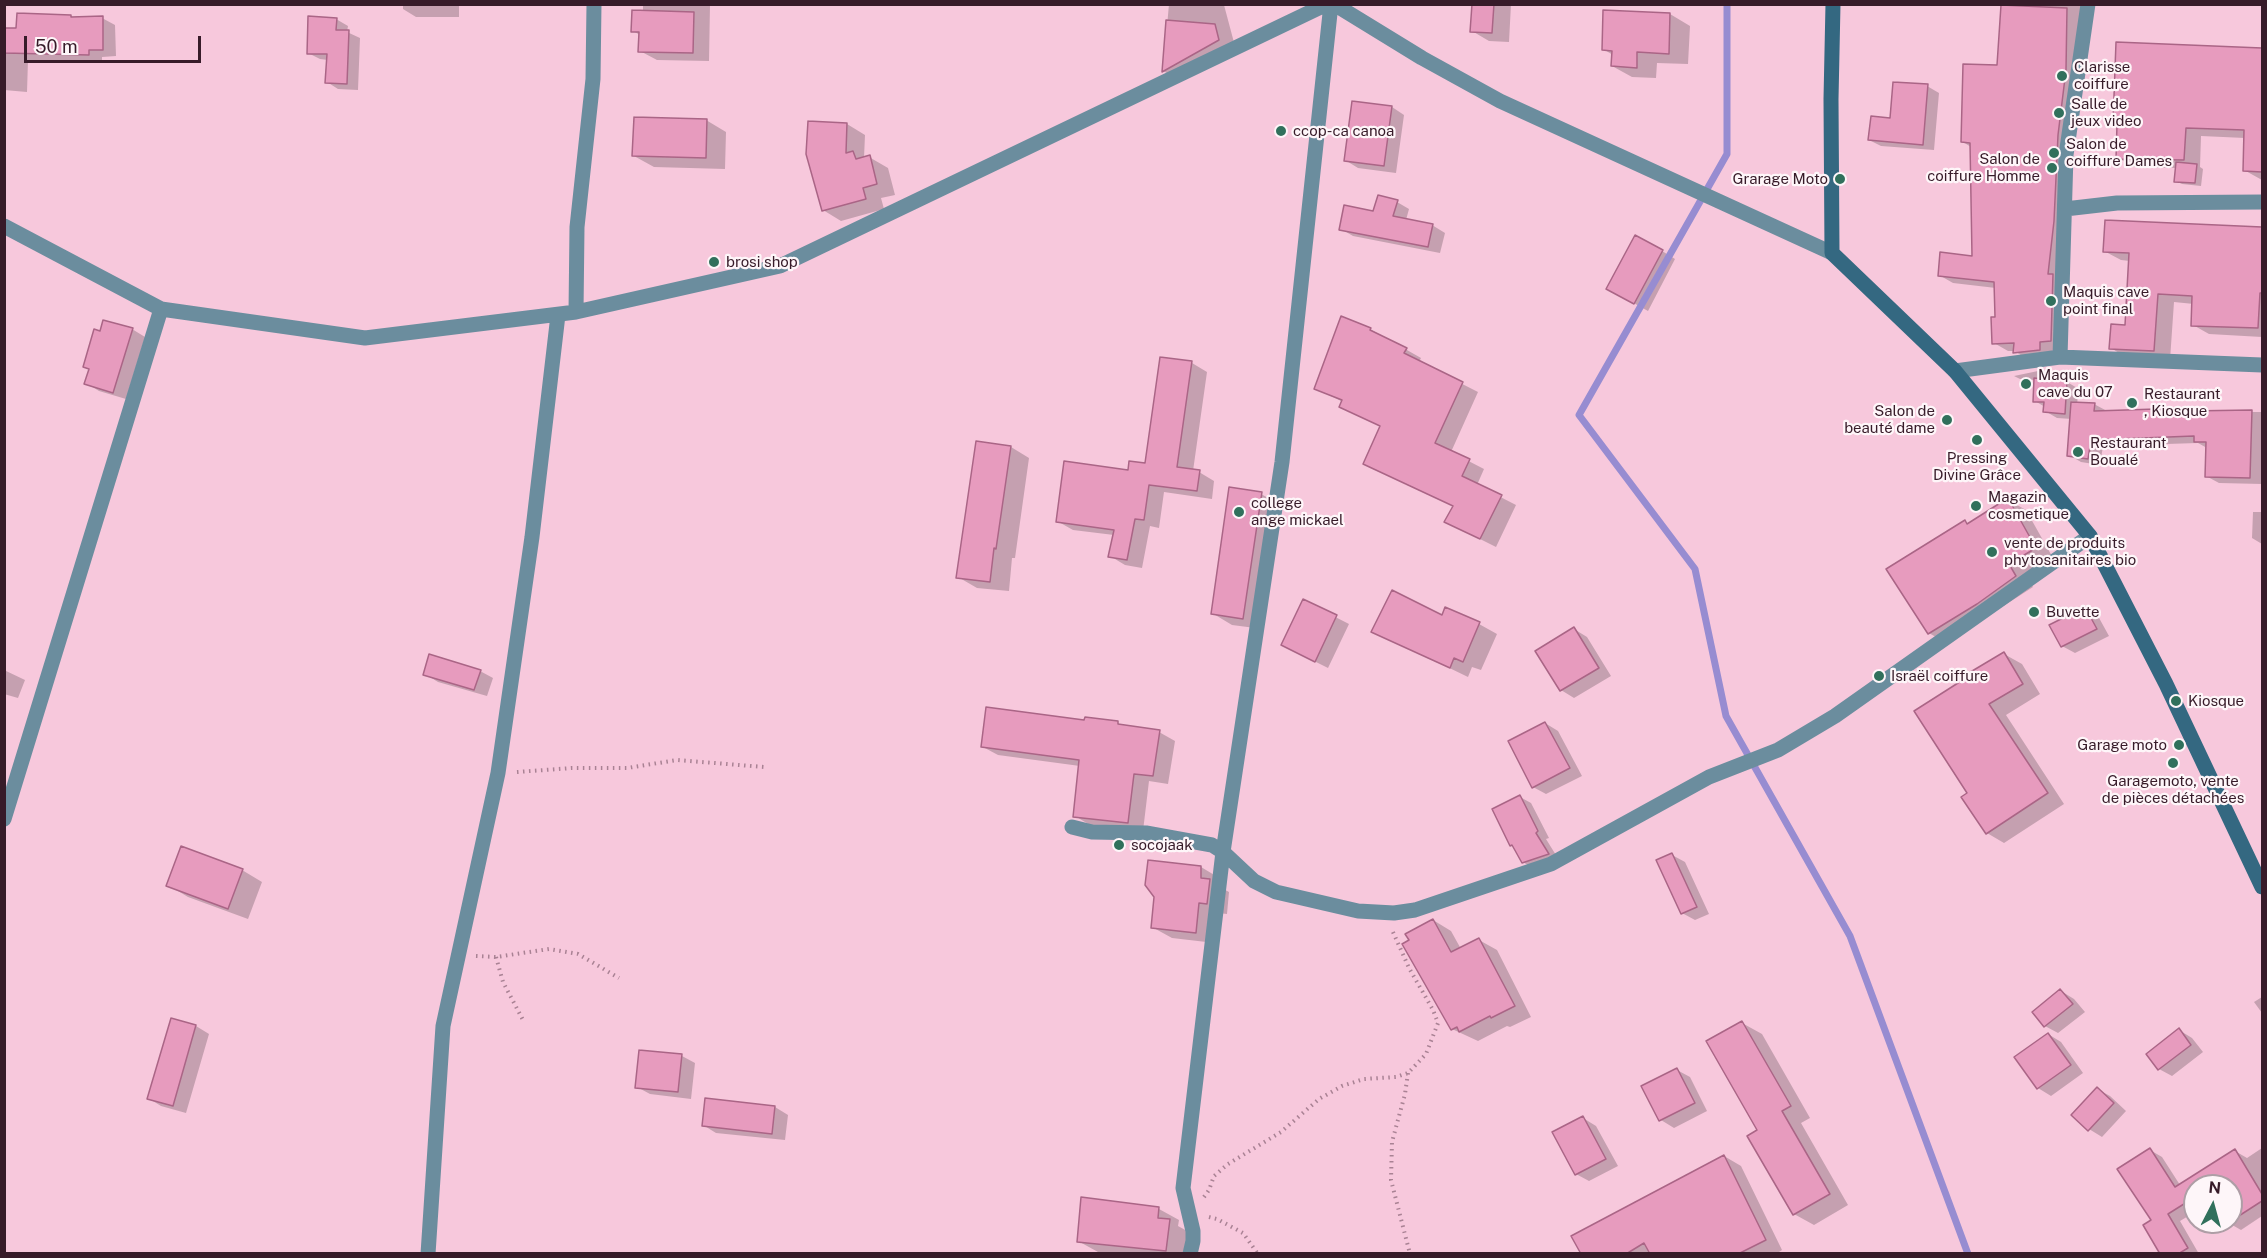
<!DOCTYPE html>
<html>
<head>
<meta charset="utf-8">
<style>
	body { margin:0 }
	#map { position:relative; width:2267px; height:1258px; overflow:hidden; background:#f7c8dc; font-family:"Public Sans",sans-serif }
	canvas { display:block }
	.frame { position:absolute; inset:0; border:6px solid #371b29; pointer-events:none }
	.north { position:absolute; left:2183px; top:1174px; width:60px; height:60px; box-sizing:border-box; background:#fef6f9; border:2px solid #ae9ea6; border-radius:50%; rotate:6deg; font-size:16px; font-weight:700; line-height:24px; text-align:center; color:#371b29 }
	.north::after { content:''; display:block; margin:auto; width:21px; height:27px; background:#31705c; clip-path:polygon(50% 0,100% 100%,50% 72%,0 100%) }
	.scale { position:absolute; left:24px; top:36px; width:177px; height:27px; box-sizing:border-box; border:3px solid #371b29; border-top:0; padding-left:8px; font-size:18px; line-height:21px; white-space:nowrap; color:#371b29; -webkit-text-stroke:4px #fef6f9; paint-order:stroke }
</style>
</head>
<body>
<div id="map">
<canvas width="2267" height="1258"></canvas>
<div class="frame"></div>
<div class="north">N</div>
<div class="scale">50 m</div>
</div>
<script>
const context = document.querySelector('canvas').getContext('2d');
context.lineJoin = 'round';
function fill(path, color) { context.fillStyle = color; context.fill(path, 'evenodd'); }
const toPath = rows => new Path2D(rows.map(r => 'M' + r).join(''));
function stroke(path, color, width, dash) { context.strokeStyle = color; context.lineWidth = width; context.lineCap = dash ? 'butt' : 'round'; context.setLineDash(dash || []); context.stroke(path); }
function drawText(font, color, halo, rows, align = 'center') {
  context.font = font + ' "Public Sans",sans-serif'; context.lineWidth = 4.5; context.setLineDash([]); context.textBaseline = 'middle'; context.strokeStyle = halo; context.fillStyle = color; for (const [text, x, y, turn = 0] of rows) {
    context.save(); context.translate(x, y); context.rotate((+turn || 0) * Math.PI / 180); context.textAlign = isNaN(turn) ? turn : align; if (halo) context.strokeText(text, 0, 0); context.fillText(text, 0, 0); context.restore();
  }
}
fill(toPath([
	[403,4,459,4,459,17,416,17,403,9],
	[643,4,719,4,710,5,709,61,657,60,640,51,640,35,633,31,643,12],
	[1169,4,1241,4,1224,5,1236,50,1181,81,1163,71],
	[1473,4,1511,4,1509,42,1489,41,1472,31],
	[2002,4,2081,4,2054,357,2029,361,2015,351,2008,351,1994,343,1996,288,1953,283,1939,275,1973,258,1971,147,1963,142,1999,66],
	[1670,14,1690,26,1688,64,1657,63,1656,78,1632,77,1612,66,1613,55,1603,49],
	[71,16,74,18,102,18,115,25,116,56,102,57,102,62,28,60,27,92,4,90,4,29,18,30],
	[336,19,348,26,347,32,360,38,358,90,338,89,327,82,328,60,320,59,308,53],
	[2117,43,2262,50,2262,180,2244,170,2245,138,2201,136,2200,167,2203,169,2201,186,2182,184,2176,181,2177,168,2134,167,2118,158,2118,125,2114,123],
	[1927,86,1939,93,1934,150,1881,146,1869,140],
	[1392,107,1404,115,1396,173,1358,168,1345,160],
	[706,120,726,132,725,169,654,167,634,156],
	[847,124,865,135,864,158,869,157,888,168,895,195,881,198,884,209,841,221,823,210],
	[1397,202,1409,209,1406,220,1432,225,1445,233,1440,253,1353,236,1341,229],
	[2106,221,2262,228,2262,337,2209,334,2193,325,2194,304,2174,302,2170,360,2127,358,2111,348,2126,327,2130,261,2121,260,2104,251],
	[1662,251,1675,259,1648,311,1621,296],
	[132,329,145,337,126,399,99,391,86,383],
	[1370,329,1421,358,1419,362,1478,392,1451,452,1484,469,1477,485,1516,505,1496,547,1462,530,1454,506,1365,464,1382,427,1341,407,1343,402,1315,388],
	[1161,359,1192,363,1207,372,1193,471,1199,472,1214,481,1212,499,1164,492,1159,528,1150,526,1142,568,1125,565,1110,556,1114,535,1073,530,1057,521,1129,471,1147,465],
	[2038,371,2044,375,2044,380,2067,382,2079,389,2077,404,2094,404,2107,411,2187,410,2191,412,2262,412,2262,484,2219,483,2206,476,2207,448,2198,443,2103,446,2100,465,2081,462,2069,455,2072,419,2057,418,2045,411,2045,407,2035,401,2035,380,2020,379,2014,376],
	[1011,447,1029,458,1015,558,1012,558,1009,591,977,588,958,577],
	[1261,494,1281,505,1263,629,1232,625,1212,613],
	[2008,500,2026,510,2053,558,2025,574,2033,587,1946,643,1929,633,1965,522,1969,524],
	[2253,512,2262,512,2262,544,2252,538],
	[1304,601,1349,624,1328,668,1296,652],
	[2085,608,2098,616,2109,636,2075,653,2062,646],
	[1442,617,1479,624,1497,634,1481,670,1472,667,1468,677,1373,631],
	[1574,629,1587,637,1611,676,1574,698,1561,690],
	[2004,654,2022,664,2040,694,2006,715,2064,804,2004,843,1987,833,1969,794,1916,711],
	[4,670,25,680,18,698,4,694],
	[480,671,493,678,487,696,438,682,425,674],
	[1086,722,1118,723,1124,727,1159,732,1175,741,1168,784,1149,781,1143,831,1090,825,1075,816,1080,766,998,755,983,747],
	[1545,723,1558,731,1582,776,1546,794,1533,787],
	[1520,797,1531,803,1549,838,1546,839,1559,860,1534,869,1523,862,1514,846,1511,845],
	[1672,855,1685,862,1709,914,1695,920,1682,913],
	[1201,867,1221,879,1220,887,1229,892,1227,914,1218,913,1215,943,1172,938,1152,927],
	[242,870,262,882,248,919,188,897,168,885],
	[1433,920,1451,931,1461,949,1479,940,1497,950,1531,1017,1510,1027,1507,1026,1478,1041,1452,1029,1411,941],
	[2061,991,2074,999,2085,1012,2058,1033,2045,1026],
	[2262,997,2262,1013,2254,1002],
	[172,1019,196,1026,209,1034,186,1113,161,1106,148,1098],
	[1742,1023,1762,1034,1810,1118,1801,1123,1848,1205,1814,1225,1794,1214,1759,1131],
	[2179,1030,2192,1038,2203,1052,2172,1076,2159,1069],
	[2048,1034,2061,1042,2083,1073,2051,1096,2038,1088],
	[682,1056,695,1063,691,1099,650,1094,637,1087],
	[1677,1070,1690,1077,1707,1111,1674,1128,1661,1120],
	[2097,1089,2110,1096,2126,1111,2102,1137,2089,1129],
	[775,1107,788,1115,785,1140,716,1133,703,1125],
	[1583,1118,1596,1126,1618,1166,1589,1181,1576,1174],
	[2262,1148,2262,1216,2241,1230,2227,1222,2231,1222,2231,1186,2195,1186,2195,1212,2180,1221,2199,1254,2162,1254,2153,1221,2150,1150,2162,1157,2180,1185,2235,1151,2247,1158],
	[1724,1156,1741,1166,1782,1250,1776,1254,1583,1254],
	[1159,1209,1179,1220,1178,1226,1189,1232,1187,1254,1098,1252,1078,1241]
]), '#0003');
stroke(toPath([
	[1727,4,1727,154,1579,415,1695,569,1726,716,1850,936,1968,1254]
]), '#978cd1', 7);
const building = toPath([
	[1472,4,1494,4,1492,33,1470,32,1472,4],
	[2001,5,2067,8,2066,70,2058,135,2054,221,2048,274,2053,274,2051,341,2040,342,2040,350,2013,353,2014,343,1992,344,1991,317,1995,317,1994,282,1938,276,1940,252,1972,256,1970,143,1961,142,1963,64,1997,65,2001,5],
	[632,10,694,12,693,53,638,52,639,32,631,32,632,10],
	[1603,10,1670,13,1669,54,1637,52,1637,68,1611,66,1612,51,1602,50,1603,10],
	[17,13,71,15,71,17,103,16,103,50,89,50,89,55,4,53,4,28,16,28,17,13],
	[308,16,337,18,336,30,349,30,347,84,325,83,327,54,307,54,308,16],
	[1166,20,1215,24,1219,40,1162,72,1166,20],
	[2116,42,2262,48,2262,172,2243,171,2244,130,2186,128,2184,160,2116,159,2117,124,2113,123,2116,42],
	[1893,82,1928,84,1923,145,1868,140,1871,116,1890,118,1893,82],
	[1352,101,1392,106,1384,166,1344,161,1352,101],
	[634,117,707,119,706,158,632,156,634,117],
	[808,121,847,123,846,153,853,151,856,159,870,155,877,184,863,188,866,199,822,211,806,154,808,121],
	[2176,162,2197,164,2195,183,2174,182,2176,162],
	[1378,195,1398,200,1393,216,1433,224,1428,247,1339,230,1344,205,1373,211,1378,195],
	[2105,220,2262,227,2262,293,2260,293,2258,328,2191,326,2192,296,2158,294,2154,351,2109,349,2111,324,2125,325,2129,253,2103,252,2105,220],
	[1635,235,1663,250,1634,304,1606,289,1635,235],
	[1341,316,1371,328,1370,330,1407,348,1404,353,1463,382,1435,443,1470,459,1462,476,1502,495,1480,539,1444,522,1453,506,1363,464,1380,426,1339,407,1342,400,1314,389,1341,316],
	[103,320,133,328,113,393,84,384,89,369,83,367,94,329,100,331,103,320],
	[1160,357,1192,361,1177,467,1200,470,1197,491,1149,485,1144,520,1135,519,1127,560,1108,557,1114,530,1056,522,1064,461,1128,470,1129,461,1145,463,1160,357],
	[2034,378,2067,381,2065,414,2043,412,2044,402,2033,402,2034,378],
	[2071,402,2095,403,2094,411,2188,408,2188,411,2252,410,2250,478,2205,477,2206,442,2194,442,2194,436,2091,440,2088,459,2067,456,2071,402],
	[976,441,1011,446,996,549,994,548,990,582,956,578,976,441],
	[1229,487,1262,492,1243,619,1211,614,1229,487],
	[2008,498,2036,548,2009,564,2016,576,1977,604,1928,634,1886,569,1965,520,1967,524,2008,498],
	[1392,590,1442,615,1445,607,1480,622,1463,662,1454,658,1450,668,1371,632,1392,590],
	[1303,599,1337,615,1315,662,1281,645,1303,599],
	[2085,607,2097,629,2061,647,2049,625,2085,607],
	[1574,627,1599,668,1560,691,1535,651,1574,627],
	[2004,652,2023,684,1989,704,2048,793,1986,834,1961,797,1967,793,1914,711,1958,683,1957,680,2004,652],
	[429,654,481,670,474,690,423,675,429,654],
	[986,707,1084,720,1085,717,1118,721,1118,724,1160,730,1153,776,1134,774,1128,823,1073,817,1079,760,981,747,986,707],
	[1545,722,1570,768,1532,788,1508,741,1545,722],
	[1520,795,1538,831,1536,833,1549,854,1522,863,1512,845,1510,846,1492,809,1520,795],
	[181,846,243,869,228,909,166,886,181,846],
	[1672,853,1697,907,1681,914,1656,860,1672,853],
	[1148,860,1201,866,1201,878,1210,879,1207,904,1199,903,1196,933,1151,928,1154,897,1145,885,1148,860],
	[1433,919,1451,952,1479,938,1515,1006,1491,1018,1490,1016,1459,1032,1457,1027,1451,1030,1402,944,1409,940,1405,934,1433,919],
	[2060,989,2073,1004,2044,1027,2032,1012,2060,989],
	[171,1018,196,1025,173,1106,147,1099,171,1018],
	[1742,1021,1791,1106,1782,1111,1830,1194,1793,1215,1747,1136,1757,1130,1706,1041,1742,1021],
	[2179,1028,2191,1045,2158,1070,2146,1054,2179,1028],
	[2048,1033,2071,1065,2037,1089,2014,1057,2048,1033],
	[639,1050,682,1054,678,1092,635,1088,639,1050],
	[1677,1068,1695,1103,1659,1121,1641,1086,1677,1068],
	[2097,1087,2114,1103,2088,1131,2071,1115,2097,1087],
	[705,1098,775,1106,772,1134,702,1126,705,1098],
	[1583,1116,1606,1159,1575,1175,1552,1132,1583,1116],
	[2150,1148,2175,1187,2235,1149,2262,1194,2262,1201,2231,1221,2231,1186,2195,1186,2195,1197,2168,1214,2188,1248,2178,1254,2160,1254,2143,1225,2151,1220,2117,1169,2150,1148],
	[1724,1155,1766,1240,1738,1254,1650,1254,1644,1243,1626,1254,1581,1254,1571,1236,1724,1155],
	[1081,1197,1159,1207,1158,1218,1170,1219,1166,1251,1077,1242,1081,1197]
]);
fill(building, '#e79bbe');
stroke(building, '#aa6586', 1.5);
stroke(toPath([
	[517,772,572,768,627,768,677,760,764,767],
	[476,956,496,957,549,949,578,954,619,978],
	[496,957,503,982,523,1020],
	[1408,1073,1405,1094,1392,1142,1391,1180,1410,1254],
	[1204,1197,1209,1190,1214,1176,1228,1164,1281,1132,1319,1099,1342,1086,1364,1079,1396,1077,1408,1073,1426,1054,1438,1023,1433,1010,1409,968,1393,932],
	[1209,1217,1217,1219,1243,1233,1258,1254]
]), '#a98294', 4, [1.5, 4.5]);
stroke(toPath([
	[1331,4,1282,462,1223,852,1254,881,1276,892,1358,911,1394,913,1415,910,1551,864,1709,777,1778,750,1835,716,2090,536],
	[1334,4,1422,58,1500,101,1832,253],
	[2065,209,2117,203,2262,202],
	[4,226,161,309,365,338,576,312,780,266,1327,4],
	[576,312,577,227,593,79,594,4],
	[2060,357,2066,155,2088,4],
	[1955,371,2060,357,2262,365],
	[4,819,161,309],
	[1072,827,1092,832,1146,833,1212,845,1223,852,1183,1188,1193,1231,1193,1241,1190,1254],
	[428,1254,443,1026,498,773,532,537,558,315]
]), '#6b8d9e', 15);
stroke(toPath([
	[1833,4,1831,99,1832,253,1955,371,2090,536,2166,684,2262,887]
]), '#346881', 15);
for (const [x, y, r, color] of [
	[2062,76,6,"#31705c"],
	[2059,113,6,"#31705c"],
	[1281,131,6,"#31705c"],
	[2054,153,6,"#31705c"],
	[2052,168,6,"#31705c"],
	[1840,179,6,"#31705c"],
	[714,262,6,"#31705c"],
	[2051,301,6,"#31705c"],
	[2026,384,6,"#31705c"],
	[2132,403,6,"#31705c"],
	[1947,420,6,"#31705c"],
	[1977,440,6,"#31705c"],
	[2078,452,6,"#31705c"],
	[1976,506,6,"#31705c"],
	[1239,512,6,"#31705c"],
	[1992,552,6,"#31705c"],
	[2034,612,6,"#31705c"],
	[1879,676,6,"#31705c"],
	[2176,701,6,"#31705c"],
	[2179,745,6,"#31705c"],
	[2173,763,6,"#31705c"],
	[1119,845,6,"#31705c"]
]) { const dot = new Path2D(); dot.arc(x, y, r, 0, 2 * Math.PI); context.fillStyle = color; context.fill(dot); stroke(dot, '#fef6f9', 2); }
drawText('15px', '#371b29', '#fef6f9', [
	["Clarisse",2074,67],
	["coiffure",2074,84],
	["Salle de",2071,104],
	["jeux video",2071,121],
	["ccop-ca canoa",1293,131],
	["Salon de",2066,144],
	["coiffure Dames",2066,161],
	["Salon de",2040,159,"right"],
	["coiffure Homme",2040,176,"right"],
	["Grarage Moto",1828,179,"right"],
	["brosi shop",726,262],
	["Maquis cave",2063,292],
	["point final",2063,309],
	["Maquis",2038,375],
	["cave du 07",2038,392],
	["Restaurant",2144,394],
	[", Kiosque",2144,411],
	["Salon de",1935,411,"right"],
	["beauté dame",1935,428,"right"],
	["Restaurant",2090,443],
	["Boualé",2090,460],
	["Pressing",1977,458,"center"],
	["Divine Grâce",1977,475,"center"],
	["Magazin",1988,497],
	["cosmetique",1988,514],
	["college",1251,503],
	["ange mickael",1251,520],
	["vente de produits",2004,543],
	["phytosanitaires bio",2004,560],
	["Buvette",2046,612],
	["Israël coiffure",1891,676],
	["Kiosque",2188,701],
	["Garage moto",2167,745,"right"],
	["Garagemoto, vente",2173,781,"center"],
	["de pièces détachées",2173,798,"center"],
	["socojaak",1131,845]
], 'left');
</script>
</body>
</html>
